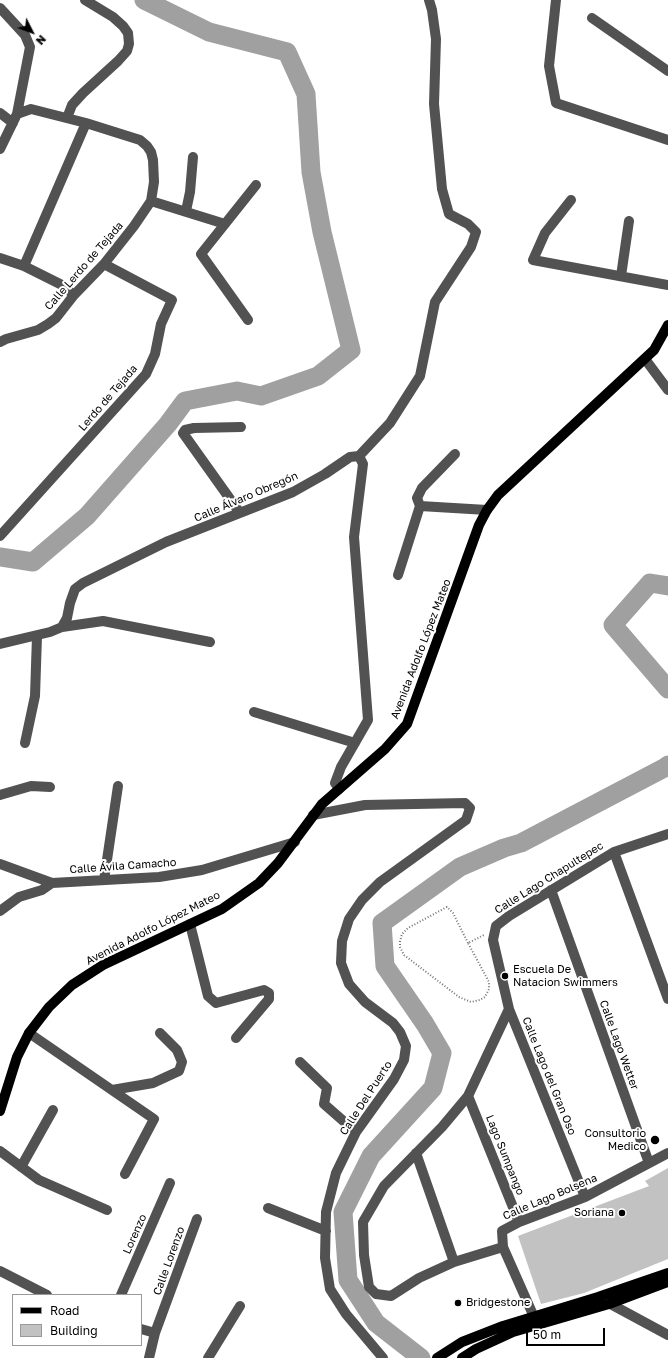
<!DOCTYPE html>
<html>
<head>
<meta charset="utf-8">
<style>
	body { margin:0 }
	#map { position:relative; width:668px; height:1358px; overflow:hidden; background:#fff; font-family:"Golos Text",sans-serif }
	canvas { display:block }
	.legend { position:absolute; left:12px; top:1294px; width:130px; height:52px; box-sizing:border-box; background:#fff; border:1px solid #999; margin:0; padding:5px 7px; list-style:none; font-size:12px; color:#000 }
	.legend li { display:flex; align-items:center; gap:8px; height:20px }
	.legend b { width:20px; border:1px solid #999 }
	.north { position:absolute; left:12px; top:12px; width:40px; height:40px; -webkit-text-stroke:3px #fff; paint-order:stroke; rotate:132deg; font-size:11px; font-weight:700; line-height:16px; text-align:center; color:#000 }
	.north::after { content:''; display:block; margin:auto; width:14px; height:18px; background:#000; clip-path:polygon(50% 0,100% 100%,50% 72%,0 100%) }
	.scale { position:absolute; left:526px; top:1328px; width:79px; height:18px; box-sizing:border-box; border:2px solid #000; border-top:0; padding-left:5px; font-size:12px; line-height:14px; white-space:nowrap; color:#000; -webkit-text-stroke:3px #fff; paint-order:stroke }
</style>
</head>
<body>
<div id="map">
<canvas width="668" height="1358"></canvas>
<ul class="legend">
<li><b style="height:5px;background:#000"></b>Road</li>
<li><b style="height:11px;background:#c2c2c2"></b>Building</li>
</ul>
<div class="north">N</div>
<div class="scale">50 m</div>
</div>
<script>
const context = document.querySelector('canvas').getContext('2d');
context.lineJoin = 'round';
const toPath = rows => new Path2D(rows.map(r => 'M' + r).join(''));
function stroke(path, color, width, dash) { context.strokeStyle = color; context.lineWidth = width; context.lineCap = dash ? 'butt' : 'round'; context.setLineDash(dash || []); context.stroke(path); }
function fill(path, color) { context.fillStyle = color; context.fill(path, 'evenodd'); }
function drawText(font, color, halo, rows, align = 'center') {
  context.font = font + ' "Golos Text",sans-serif'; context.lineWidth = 4; context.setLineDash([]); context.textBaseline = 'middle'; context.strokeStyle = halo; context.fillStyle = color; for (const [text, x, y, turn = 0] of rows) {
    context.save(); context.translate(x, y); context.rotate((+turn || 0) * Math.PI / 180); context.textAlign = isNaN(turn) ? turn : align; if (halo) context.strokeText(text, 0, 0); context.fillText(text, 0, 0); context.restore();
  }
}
stroke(toPath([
	[0,557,33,562,87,516,168,424,185,401,237,391,261,396,318,376,351,350,322,232,311,172,306,94,287,52,209,32,144,0],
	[668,586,650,583,613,625,668,689],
	[421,1358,376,1323,348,1280,343,1212,371,1156,433,1088,442,1053,425,1024,385,966,382,923,460,867,504,848,521,843,664,768,668,765]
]), '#a0a0a0', 19);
fill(toPath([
	[668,1168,668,1259,584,1293,541,1304,518,1236,649,1186,645,1181]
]), '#c2c2c2');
stroke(toPath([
	[468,943,453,913,447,907,408,928,402,934,400,941,400,947,404,955,459,997,471,1002,480,1000,485,997,489,989,489,982,468,943,484,935]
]), '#747474', 2, [1, 2]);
stroke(toPath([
	[556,0,549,66,556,103,668,140],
	[0,8,25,35,30,47,17,114,0,149],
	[592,18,668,71],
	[0,113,13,123],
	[67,118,72,105,83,93,118,61,127,51,129,44,128,33,123,26,113,17,85,0],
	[571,200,545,233,533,260,668,285],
	[151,201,225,224],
	[186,211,190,192,193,157],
	[0,258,24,266,62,285,74,295],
	[24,266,86,123],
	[621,276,629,221],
	[248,320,201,254,256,185],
	[0,342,6,339,38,330,48,324,56,318,74,295,104,264,134,226,151,201,154,182,153,160,151,152,147,146,140,140,86,123,31,109,17,114],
	[645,359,668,390],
	[359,456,390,423,420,376,435,302,471,247,476,232,468,224,449,214,442,189,434,104,436,39,432,10,429,0],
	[420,506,487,510],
	[240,513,183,433,185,430,194,428,241,427],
	[0,536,146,374,155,354,161,324,172,300,104,264],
	[398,575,420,506,417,498,422,488,455,454],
	[62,627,67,618,70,603,75,589,83,583,166,542,293,492,325,474,350,457,359,456],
	[0,644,50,632,62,627,103,621,210,642],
	[254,712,355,743],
	[25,743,35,696,37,636],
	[339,789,335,783,341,767,368,720,354,537,363,464,359,456],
	[0,795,31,786,50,787],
	[313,815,365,805,465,803,470,808,466,820,380,882,362,900,349,919,342,941,341,963,349,984,365,1002,393,1023,400,1032,406,1046,404,1060,394,1079,356,1132,336,1173,326,1212,325,1258,330,1289,346,1314,383,1358],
	[614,852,668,999],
	[0,864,52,883,159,877,202,870,295,842],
	[104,880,118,786],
	[551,890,649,1163],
	[0,911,19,897,42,890,52,883],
	[190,924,208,996,216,1003,264,990,269,993,269,999,236,1038],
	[509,1009,585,1197],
	[29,1033,154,1119,125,1174],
	[300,1062,327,1088,324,1104,356,1132],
	[112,1090,153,1083,179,1071,182,1062,177,1050,160,1033],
	[468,1096,519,1222],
	[0,1151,39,1180,107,1210],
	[416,1153,454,1262],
	[21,1167,53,1110],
	[268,1208,326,1231],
	[503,1247,454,1262,419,1278,391,1296,376,1294,369,1287,364,1255,363,1222,384,1186,442,1127,468,1096,509,1009,493,940,496,926,509,916,614,852,668,834],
	[0,1271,47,1295],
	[121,1295,170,1183],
	[605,1301,668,1335],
	[534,1317,503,1247,502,1231,519,1222,585,1197,668,1153],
	[141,1329,155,1333],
	[149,1358,155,1333,197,1219],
	[208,1358,240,1306]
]), '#525252', 10);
stroke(toPath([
	[0,1111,17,1057,29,1033,49,1007,72,985,103,965,222,909,259,883,278,863,322,804,385,749,407,724,479,525,487,510,498,495,654,350,668,325],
	[437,1358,462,1342,503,1326,598,1297,668,1273],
	[462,1358,476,1349,513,1332,609,1304,668,1282]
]), '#000', 10);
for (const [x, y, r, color] of [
	[505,976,4,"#000"],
	[655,1140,5,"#000"],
	[622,1213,4,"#000"],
	[458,1303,4,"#000"]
]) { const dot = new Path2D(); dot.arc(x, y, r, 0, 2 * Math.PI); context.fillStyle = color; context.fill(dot); stroke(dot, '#fff', 1.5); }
drawText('11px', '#000', '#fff', [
	["Calle Lerdo de Tejada",84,266,-49],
	["Lerdo de Tejada",108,398,-49],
	["Calle Álvaro Obregón",246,497,-23],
	["Avenida Adolfo López Mateo",421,649,-69],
	["Calle Ávila Camacho",123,866,-4],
	["Calle Lago Chapultepec",549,878,-32],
	["Avenida Adolfo López Mateo",153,928,-27],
	["Calle Lago Wetter",619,1045,70],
	["Calle Lago del Gran Oso",549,1076,68],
	["Calle Del Puerto",366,1098,-57],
	["Lago Sumpango",505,1155,68],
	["Calle Lago Bolsena",550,1197,-23],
	["Lorenzo",135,1234,-66],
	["Calle Lorenzo",169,1261,-70]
]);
drawText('11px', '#000', '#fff', [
	["Escuela De",513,970],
	["Natacion Swimmers",513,983],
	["Consultorio",646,1134,"right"],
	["Medico",646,1147,"right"],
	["Soriana",614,1213,"right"],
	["Bridgestone",466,1303]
], 'left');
</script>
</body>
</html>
